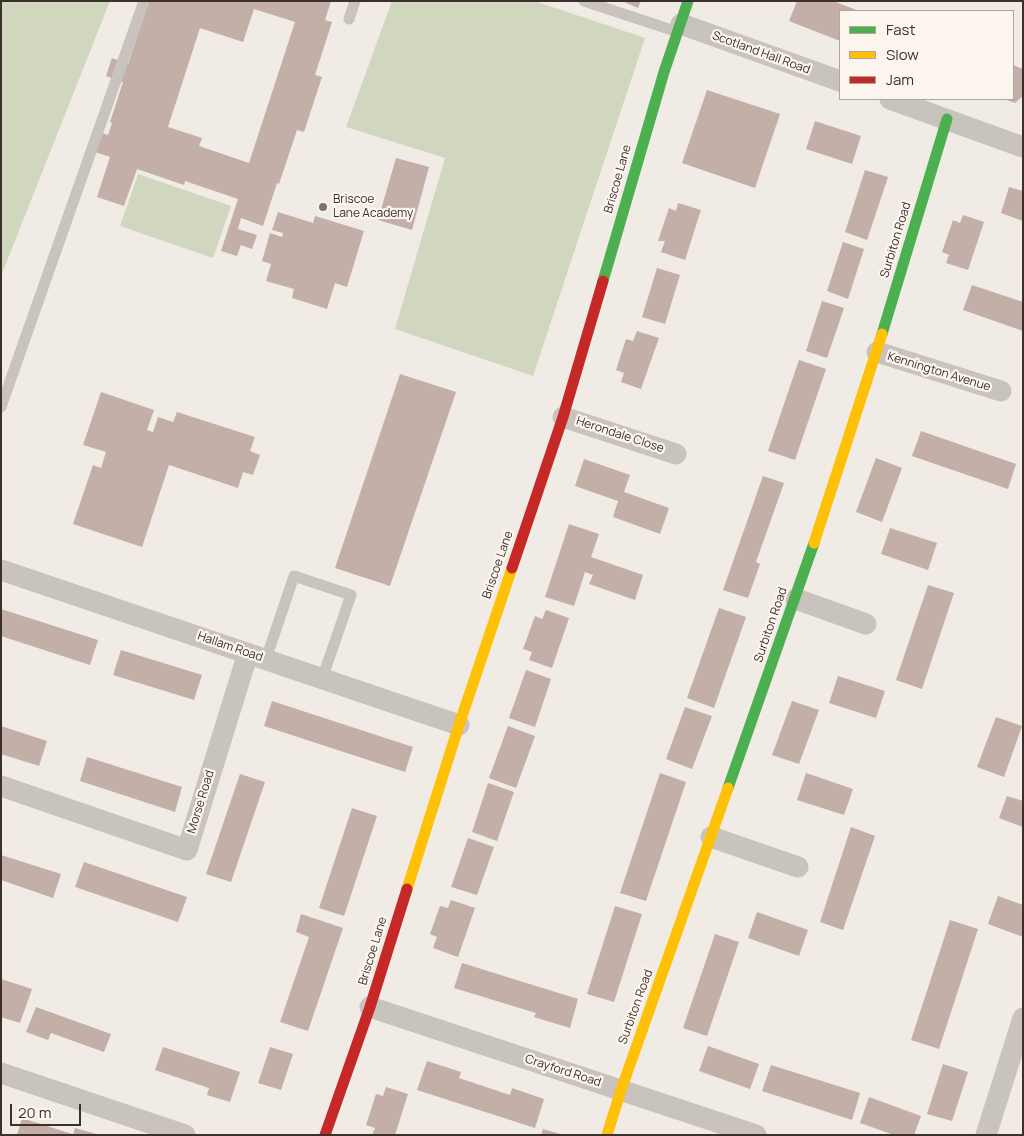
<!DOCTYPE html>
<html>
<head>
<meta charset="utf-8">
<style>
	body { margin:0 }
	#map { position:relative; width:1024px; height:1136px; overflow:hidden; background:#f0ebe5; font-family:Manrope,sans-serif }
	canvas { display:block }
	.frame { position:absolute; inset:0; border:2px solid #3b302b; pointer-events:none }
	.legend { position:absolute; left:839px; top:10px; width:175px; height:90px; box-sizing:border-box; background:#fbf5ee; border:1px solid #aea6a0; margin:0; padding:6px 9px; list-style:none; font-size:15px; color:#3b302b }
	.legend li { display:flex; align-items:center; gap:10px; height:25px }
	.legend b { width:25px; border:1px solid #aea6a0 }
	.scale { position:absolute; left:10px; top:1104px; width:71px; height:22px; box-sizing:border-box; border:2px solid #3b302b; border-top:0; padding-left:6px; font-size:15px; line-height:18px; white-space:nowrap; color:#3b302b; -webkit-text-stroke:4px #fbf5ee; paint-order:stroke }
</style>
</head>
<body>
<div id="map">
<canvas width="1024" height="1136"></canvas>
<div class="frame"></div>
<ul class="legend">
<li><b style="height:6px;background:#4caf50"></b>Fast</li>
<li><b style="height:6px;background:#ffc107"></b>Slow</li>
<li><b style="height:6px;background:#c62828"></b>Jam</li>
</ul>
<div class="scale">20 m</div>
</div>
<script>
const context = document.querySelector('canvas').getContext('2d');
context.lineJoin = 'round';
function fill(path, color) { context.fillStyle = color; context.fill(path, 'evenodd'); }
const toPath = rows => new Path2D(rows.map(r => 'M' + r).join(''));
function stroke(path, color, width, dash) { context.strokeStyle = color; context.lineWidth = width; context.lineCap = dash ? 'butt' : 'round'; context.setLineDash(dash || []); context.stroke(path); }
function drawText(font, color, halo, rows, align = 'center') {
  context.font = font + ' Manrope,sans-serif'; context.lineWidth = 4.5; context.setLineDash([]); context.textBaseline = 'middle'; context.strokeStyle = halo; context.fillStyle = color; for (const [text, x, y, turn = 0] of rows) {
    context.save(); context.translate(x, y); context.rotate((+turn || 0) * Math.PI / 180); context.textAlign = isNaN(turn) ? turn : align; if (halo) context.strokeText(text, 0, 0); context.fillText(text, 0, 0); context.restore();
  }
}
fill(toPath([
	[1,1,110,1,1,276],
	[392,1,534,1,645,38,533,376,395,329,445,158,346,127],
	[138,174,231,206,213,258,120,226]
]), '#d1d6bf');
fill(toPath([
	[149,1,331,1,325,20,332,22,315,75,322,77,304,132,297,130,279,184,277,183,263,226,241,218,238,229,257,235,252,249,241,245,237,256,221,251,238,199,185,181,184,185,137,169,124,206,97,197,110,157,95,152,102,133,108,135,112,123,110,122,123,82,106,76,112,58,128,64],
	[254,9,295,22,249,163,199,146,202,138,168,127,200,28,243,42],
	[622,1,641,1,638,8],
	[797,1,833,1,859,11,840,11,840,41,789,21],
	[1013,65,1023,69,1023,96,1015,103,1004,99,1013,99],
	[707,90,780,114,755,188,682,163],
	[815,121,861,136,852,164,806,149],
	[396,158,429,167,412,230,378,220],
	[865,170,888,177,867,240,845,232],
	[1009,187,1023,191,1023,221,1001,213],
	[678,203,701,210,685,260,661,252,665,241,658,241,669,208,676,211],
	[278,212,313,223,315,216,364,231,347,287,335,283,327,309,292,298,294,289,266,281,271,264,262,261,270,233,282,237,283,233,272,230],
	[963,215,984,222,968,270,946,263,949,255,942,252,953,220,960,223],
	[843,242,864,249,848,299,827,291],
	[657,268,680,275,665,324,642,317],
	[972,285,1023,302,1023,331,963,310],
	[822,301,844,308,827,358,806,351],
	[637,331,659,338,641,389,621,382,624,373,616,370,626,339,633,341],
	[799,360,826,369,795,460,768,451],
	[400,374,456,392,390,586,335,568],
	[101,392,154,410,147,430,153,432,158,417,173,422,177,412,255,437,250,451,260,455,253,475,243,472,238,488,169,465,142,547,73,524,93,465,101,468,106,452,83,445],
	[921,431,1016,464,1008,489,912,456],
	[876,458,902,468,882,522,856,512],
	[584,459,630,475,624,492,669,508,660,534,613,517,618,501,575,486],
	[763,476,784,483,756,562,760,564,748,598,723,590],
	[569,524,599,534,591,557,643,575,635,600,589,584,593,575,585,572,574,606,545,597],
	[890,528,937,543,928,570,881,554],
	[928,585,954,593,922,689,896,680],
	[719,608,746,617,714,708,687,698],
	[1,609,98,640,90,665,1,636],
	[546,610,569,618,552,668,529,660,532,652,523,649,535,616,542,619],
	[121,650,202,675,194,700,113,675],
	[526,670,551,679,535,727,509,718],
	[838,676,885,691,876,718,829,703],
	[272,701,413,747,405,772,264,726],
	[792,701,819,710,799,764,772,755],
	[685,707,712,716,692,769,666,759],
	[996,717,1022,726,1004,777,977,767],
	[1,726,47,741,39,766,1,754],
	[508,726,535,736,516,788,489,778],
	[87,757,182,787,175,812,80,781],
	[660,773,686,782,646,901,620,893],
	[806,773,853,789,844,815,797,800],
	[240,774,265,782,231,882,206,874],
	[488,783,514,792,497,841,472,832],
	[1007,796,1023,801,1023,827,999,818],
	[352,808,377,816,344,916,319,908],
	[851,827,875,836,843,930,820,922],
	[468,838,494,847,477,895,451,887],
	[1,855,61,874,53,898,1,880],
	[84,862,187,897,178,922,75,887],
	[998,896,1023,905,1023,937,988,924],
	[451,900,475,908,458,957,433,948,437,937,430,934,440,906,448,908],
	[615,906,642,914,614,1002,587,994],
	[757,912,808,930,799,956,748,938],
	[301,914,343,928,308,1031,280,1022,309,937,296,932],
	[950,920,978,929,939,1049,911,1040],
	[715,934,739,942,707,1036,683,1028],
	[462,963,578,999,570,1028,534,1017,536,1013,454,988],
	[1,979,32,989,20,1023,1,1017],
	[36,1007,111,1034,104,1052,51,1033,48,1040,26,1032],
	[708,1046,759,1064,750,1089,699,1071],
	[163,1047,240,1072,230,1102,207,1095,209,1088,155,1070],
	[270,1047,293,1054,281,1090,258,1083],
	[427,1061,461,1072,459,1078,510,1095,512,1088,544,1099,535,1128,417,1090],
	[943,1064,968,1072,952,1121,927,1114],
	[771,1065,860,1093,852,1120,762,1091],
	[386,1087,408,1094,395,1135,372,1135,375,1128,366,1125,376,1094,383,1096],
	[869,1097,921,1116,914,1135,894,1135,860,1123],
	[22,1118,72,1134,72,1135,17,1135],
	[75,1128,96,1134,96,1135,73,1135],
	[543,1129,560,1134,559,1135,541,1135]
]), '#c3afa7');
stroke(toPath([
	[584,1,678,32],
	[349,19,355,1],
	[1,407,144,1],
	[266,659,294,576,351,595,322,679]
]), '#c9c3be', 11);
stroke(toPath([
	[681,24,840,81],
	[890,99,1023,147],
	[877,352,1001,391],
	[563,417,676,454],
	[1,570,459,725],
	[796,599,866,624],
	[1,786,187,850,248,653],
	[711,837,798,867],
	[370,1007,756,1135],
	[1,1073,185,1135],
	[986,1135,1023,1018]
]), '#c9c3be', 21);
stroke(toPath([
	[603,281,664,72,688,1],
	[882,334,947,119],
	[728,788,814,543]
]), '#4caf50', 11);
stroke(toPath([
	[814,543,882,334],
	[407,889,459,725,512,568],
	[607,1135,621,1090,728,788]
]), '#ffc107', 11);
stroke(toPath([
	[512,568,563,417,603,281],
	[325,1135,370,1007,407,889]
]), '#c62828', 11);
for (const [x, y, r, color] of [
	[323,207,5,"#7a716c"]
]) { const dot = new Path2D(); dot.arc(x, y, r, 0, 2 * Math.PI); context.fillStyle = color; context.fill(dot); stroke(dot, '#fbf5ee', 2); }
drawText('12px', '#3b302b', '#fbf5ee', [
	["Scotland Hall Road",761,53,20],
	["Briscoe Lane",618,179,-74],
	["Surbiton Road",896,240,-73],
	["Kennington Avenue",939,372,17],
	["Herondale Close",620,435,18],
	["Briscoe Lane",498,565,-71],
	["Surbiton Road",771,625,-71],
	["Hallam Road",230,647,19],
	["Morse Road",201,802,-73],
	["Briscoe Lane",373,951,-73],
	["Surbiton Road",636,1007,-70],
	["Crayford Road",563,1071,18]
]);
drawText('12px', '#3b302b', '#fbf5ee', [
	["Briscoe",333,200],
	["Lane Academy",333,214]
], 'left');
</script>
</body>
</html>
